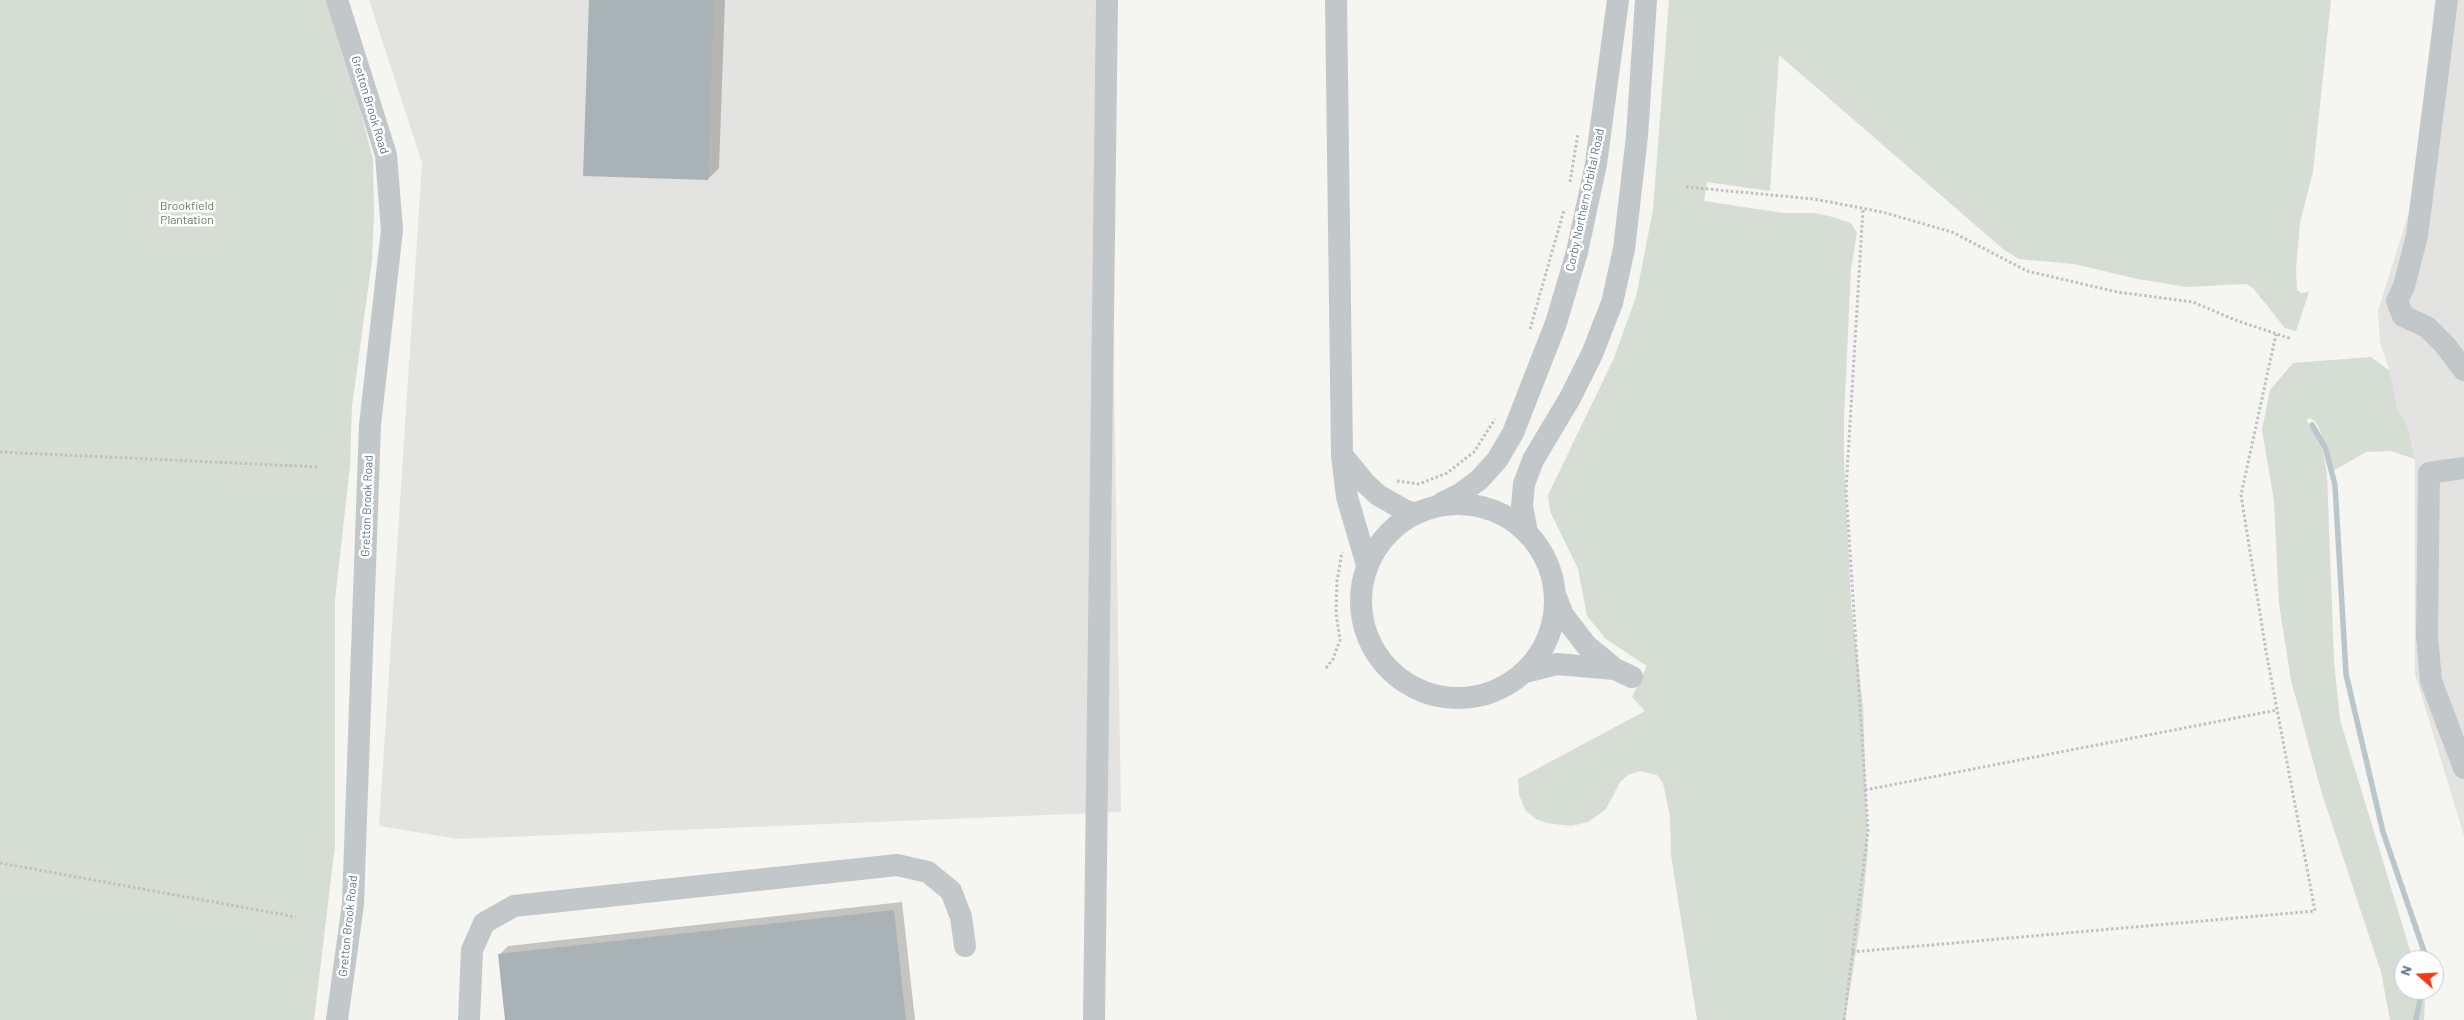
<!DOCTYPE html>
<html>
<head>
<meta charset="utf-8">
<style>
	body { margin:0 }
	#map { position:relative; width:2464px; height:1020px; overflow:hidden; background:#f5f5f1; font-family:Barlow,sans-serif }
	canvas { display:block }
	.north { position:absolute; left:2394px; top:950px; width:50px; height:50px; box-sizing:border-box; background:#fff; border:1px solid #c0c9ce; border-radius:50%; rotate:289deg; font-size:14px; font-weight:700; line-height:20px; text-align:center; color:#627785 }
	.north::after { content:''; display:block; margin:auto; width:18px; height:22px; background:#f13915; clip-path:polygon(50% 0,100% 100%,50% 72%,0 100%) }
</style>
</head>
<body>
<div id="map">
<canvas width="2464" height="1020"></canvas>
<div class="north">N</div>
</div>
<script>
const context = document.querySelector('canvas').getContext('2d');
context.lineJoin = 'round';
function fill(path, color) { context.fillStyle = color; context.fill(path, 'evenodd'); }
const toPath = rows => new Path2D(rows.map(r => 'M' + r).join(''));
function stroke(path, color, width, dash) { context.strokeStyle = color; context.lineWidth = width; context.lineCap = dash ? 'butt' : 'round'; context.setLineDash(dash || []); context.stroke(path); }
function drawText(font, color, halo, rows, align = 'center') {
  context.font = font + ' Barlow,sans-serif'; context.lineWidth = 5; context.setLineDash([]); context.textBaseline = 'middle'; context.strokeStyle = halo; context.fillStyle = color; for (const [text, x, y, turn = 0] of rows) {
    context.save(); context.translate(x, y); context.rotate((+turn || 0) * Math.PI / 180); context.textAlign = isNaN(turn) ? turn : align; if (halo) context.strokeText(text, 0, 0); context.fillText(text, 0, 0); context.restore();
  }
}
fill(toPath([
	[369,0,1108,0,1121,812,457,839,379,826,422,163],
	[2435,0,2464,0,2464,836,2415,674,2415,459,2408,427,2397,408,2390,371,2380,343,2378,311,2413,199]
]), '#e3e4e2');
fill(toPath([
	[0,0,331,0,373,159,374,215,372,260,352,406,350,466,335,600,335,845,314,1020,0,1020],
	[1669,0,2331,0,2313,172,2300,222,2296,270,2297,290,2301,293,2309,292,2296,331,2285,328,2253,288,2246,284,2187,287,2138,279,2074,264,2019,259,2003,249,1779,55,1770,191,1707,182,1704,201,1783,213,1813,213,1829,216,1851,223,1857,233,1851,268,1844,419,1844,459,1851,604,1863,706,1868,851,1861,920,1845,1020,1697,1020,1671,855,1670,816,1663,783,1657,775,1640,771,1628,775,1620,782,1606,809,1588,822,1571,826,1547,823,1536,819,1526,811,1519,795,1518,779,1645,711,1632,697,1647,666,1606,639,1587,616,1578,569,1550,511,1548,495,1614,358,1636,297,1653,210],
	[2371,357,2390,371,2397,408,2408,427,2415,459,2391,451,2366,452,2331,472,2321,433,2315,421,2309,418,2307,421,2322,446,2327,474,2334,661,2340,720,2413,960,2404,960,2404,990,2422,990,2425,998,2424,1020,2390,1020,2381,972,2322,794,2291,680,2279,604,2274,501,2262,430,2270,390,2293,363]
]), '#d6ddd2');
fill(toPath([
	[591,0,725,0,719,168,708,179],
	[902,902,915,1020,506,1020,499,955,508,946]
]), '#0003');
stroke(toPath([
	[2312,425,2325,447,2335,485,2346,674,2383,832,2427,960],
	[2416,1020,2422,990]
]), '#b9c7cb', 5.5);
fill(toPath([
	[589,0,714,0,708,180,583,176],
	[894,910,906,1020,505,1020,498,954]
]), '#a9b2b7');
stroke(toPath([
	[1570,182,1578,134],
	[1686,187,1814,199,1882,212,1952,232,2027,271,2117,292,2193,302,2235,320,2292,339],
	[1530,329,1564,210],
	[0,452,319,467],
	[1397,481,1419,484,1447,473,1474,452,1495,419],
	[1326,668,1333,659,1340,640,1336,613,1337,581,1342,552],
	[1865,790,2277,710],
	[0,863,296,917],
	[1852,952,2315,911,2266,651,2241,495,2276,334],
	[1844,1020,1868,831,1846,490,1863,209]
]), '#bec0c2', 3, [2.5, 2.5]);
stroke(toPath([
	[1336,0,1342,455,1347,497,1367,565],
	[2447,0,2417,236,2404,286,2397,301,2403,316,2427,327,2445,345,2464,370],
	[1342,455,1365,483,1378,495,1406,511,1415,513],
	[2464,468,2429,473,2427,636,2431,681,2464,768],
	[1442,503,1460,494,1479,480,1497,460,1513,433,1556,323,1577,252,1596,164,1618,0],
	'1361 601a97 97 0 1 1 194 0a97 97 0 1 1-194 0Z',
	[1527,532,1522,506,1524,484,1533,460,1570,398,1592,354,1612,303,1624,249,1637,136,1646,0],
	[1556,597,1563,615,1586,645,1615,669,1632,677],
	[1525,672,1557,664,1614,669],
	[337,1020,353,904,370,425,392,230,386,155,337,0],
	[469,1020,472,950,484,923,514,906,897,865,928,872,951,891,961,917,965,946],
	[1094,1020,1107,0]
]), '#c2c7ca', 22);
drawText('12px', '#627785', '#fff', [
	["Gretton Brook Road",370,105,73],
	["Corby Northern Orbital Road",1585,200,-78],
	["Gretton Brook Road",367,506,-88],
	["Gretton Brook Road",348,926,-84]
]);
drawText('12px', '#687b61', '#fff', [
	["Brookfield",187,206],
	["Plantation",187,220]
]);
</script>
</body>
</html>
